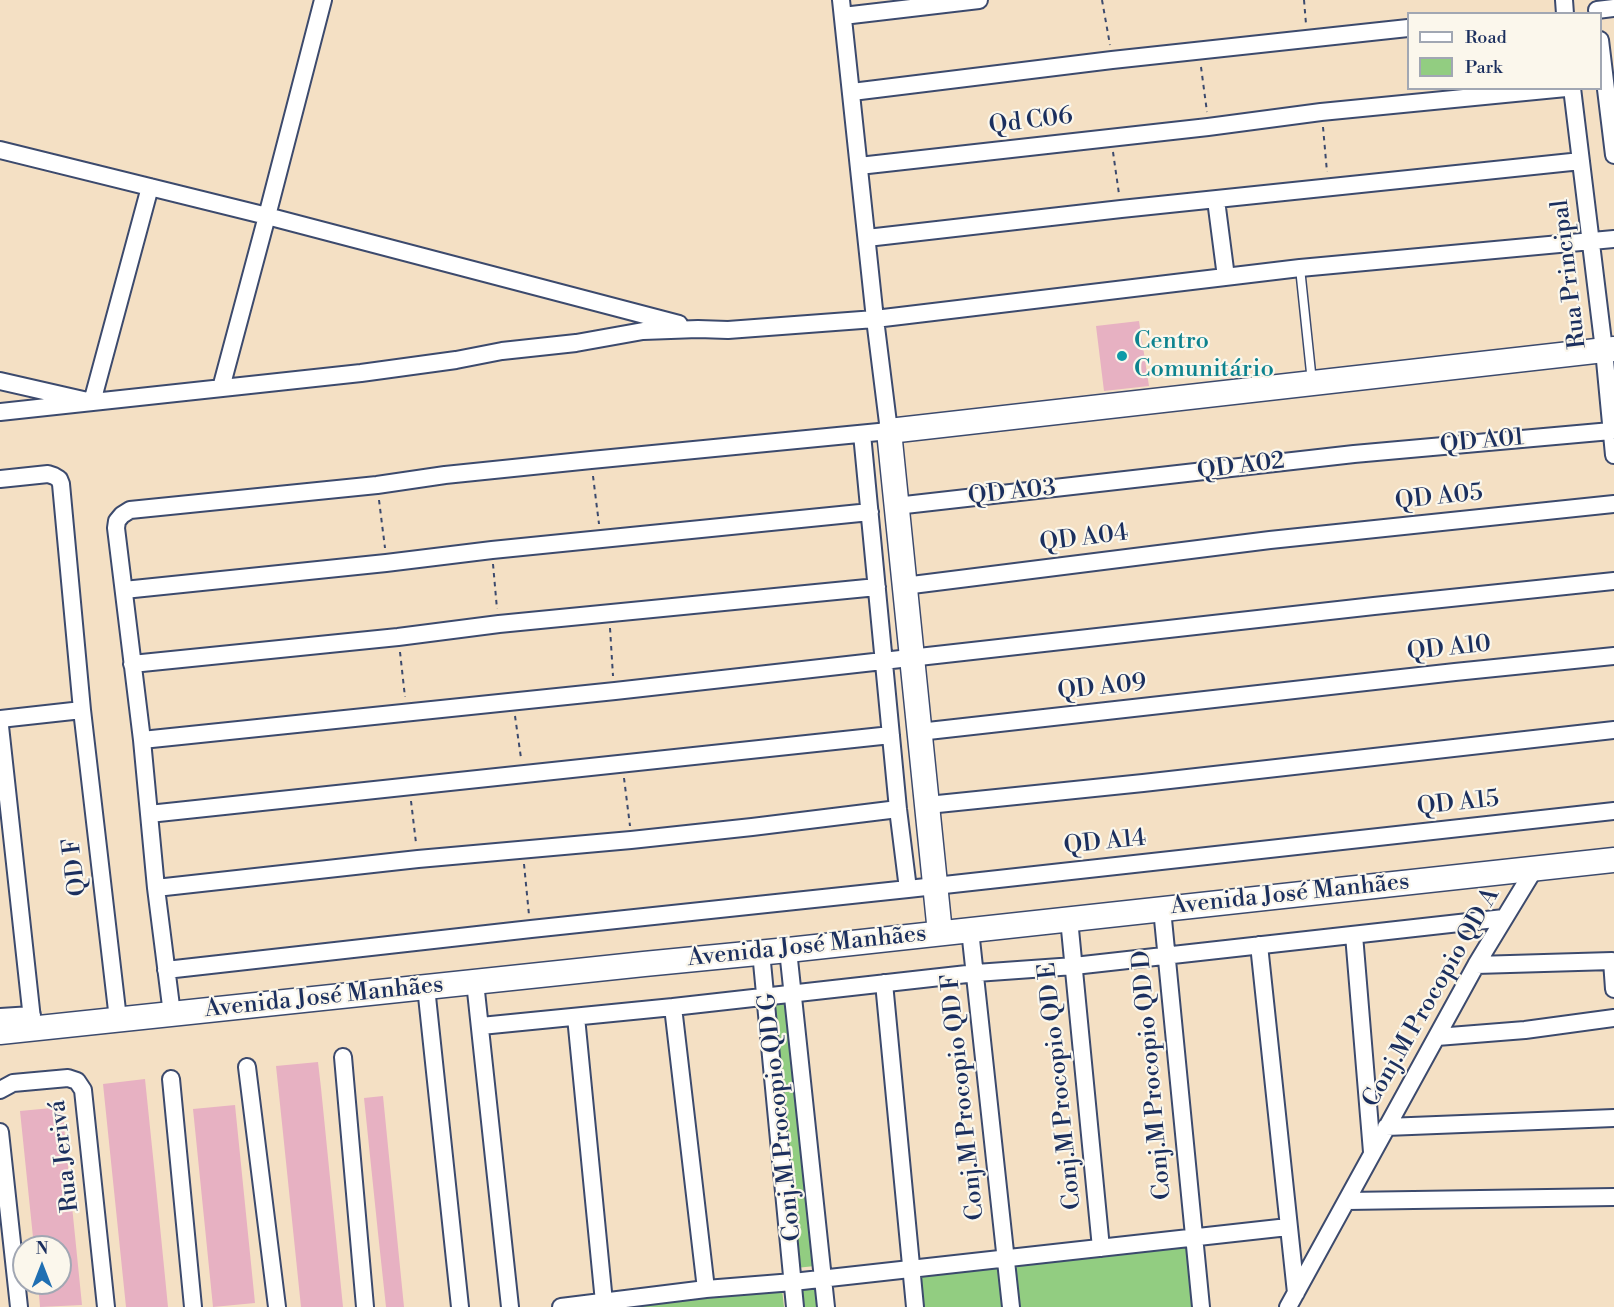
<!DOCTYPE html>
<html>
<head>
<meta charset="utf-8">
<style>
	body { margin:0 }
	#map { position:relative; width:1614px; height:1307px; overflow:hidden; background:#f4e0c4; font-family:"Libre Bodoni",serif }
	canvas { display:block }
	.legend { position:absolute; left:1407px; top:12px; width:195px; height:78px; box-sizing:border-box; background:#fbf7ec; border:2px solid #a1a7b3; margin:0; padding:8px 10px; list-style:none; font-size:18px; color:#1b2f5e }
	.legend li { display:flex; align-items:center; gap:12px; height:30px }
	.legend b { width:30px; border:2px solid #a1a7b3 }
	.north { position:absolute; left:12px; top:1235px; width:60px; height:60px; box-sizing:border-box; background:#fbf7ec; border:2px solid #a1a7b3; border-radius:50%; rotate:0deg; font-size:16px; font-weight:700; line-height:24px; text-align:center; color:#1b2f5e }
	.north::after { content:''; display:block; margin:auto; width:21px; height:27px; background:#1f6fb2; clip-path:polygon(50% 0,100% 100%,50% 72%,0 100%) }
</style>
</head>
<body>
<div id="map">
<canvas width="1614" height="1307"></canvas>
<ul class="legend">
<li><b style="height:8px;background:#fff"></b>Road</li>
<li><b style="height:16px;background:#92cd81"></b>Park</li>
</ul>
<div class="north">N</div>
</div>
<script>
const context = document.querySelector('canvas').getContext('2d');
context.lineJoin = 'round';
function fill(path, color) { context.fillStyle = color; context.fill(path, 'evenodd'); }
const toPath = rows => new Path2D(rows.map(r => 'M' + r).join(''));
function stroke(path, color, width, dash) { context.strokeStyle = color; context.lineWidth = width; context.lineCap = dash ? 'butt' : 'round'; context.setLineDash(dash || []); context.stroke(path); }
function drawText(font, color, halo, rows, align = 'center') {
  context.font = font + ' "Libre Bodoni",serif'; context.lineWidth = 4.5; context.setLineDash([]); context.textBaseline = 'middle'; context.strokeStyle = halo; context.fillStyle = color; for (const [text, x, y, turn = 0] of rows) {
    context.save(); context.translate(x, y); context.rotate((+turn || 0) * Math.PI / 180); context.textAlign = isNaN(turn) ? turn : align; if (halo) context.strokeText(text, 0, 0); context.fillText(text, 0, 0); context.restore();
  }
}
fill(toPath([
	[790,1001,815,1266,796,1268,771,1003],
	[1189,1242,1197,1307,922,1307,918,1273],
	[819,1282,822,1307,800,1307,798,1284],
	[782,1289,784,1307,611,1307]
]), '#92cd81');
fill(toPath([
	[1139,321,1149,386,1104,391,1096,326],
	[318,1062,321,1088,343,1307,301,1307,283,1133,276,1066],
	[145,1079,155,1176,168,1307,126,1307,103,1084],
	[383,1096,396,1227,404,1307,386,1307,378,1233,364,1098],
	[235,1105,255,1303,213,1307,193,1109],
	[62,1107,82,1305,40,1307,38,1283,61,1283,60,1247,34,1247,20,1111]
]), '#e7b1c2');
const lane = toPath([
	[1300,268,1312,382]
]);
const street = toPath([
	[1564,0,1565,14],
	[1597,10,1614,8],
	[843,16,979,0],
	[1600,40,1614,155],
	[1572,88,1604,350,1614,455],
	[852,92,1112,60,1408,28],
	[0,150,267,216,679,324],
	[859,166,1208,127,1321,112,1566,88],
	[1216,200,1226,277],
	[867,238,1121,209,1581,161],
	[0,381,92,402,150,187],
	[221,388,267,216,323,0],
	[0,412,361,373,456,360,502,351,576,343,643,331,698,329,728,330,875,319,1300,268,1614,239],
	[862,434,898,809,908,889],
	[0,479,48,474,54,476,59,479,61,484,82,710,118,1019],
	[896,506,1354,454,1611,431],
	[904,586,1270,540,1614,504],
	[124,590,386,563,492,550,870,512],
	[132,664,398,637,499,624,877,587],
	[0,719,82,710],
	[0,726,33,1028],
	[919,732,1455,672,1614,656],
	[142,740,615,691,1374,606,1614,581],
	[928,805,1143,783,1614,730],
	[149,814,891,735],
	[156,888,418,859,631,840,752,827,898,809],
	[1162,909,1201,1307],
	[1069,919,1101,1248],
	[970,930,1011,1307],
	[1354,935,1372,1152],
	[1259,945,1296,1293],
	[788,950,826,1307],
	[761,952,795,1307],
	[1476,965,1612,961,1614,989],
	[166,970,531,929,908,889,1614,811],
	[475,982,510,1307],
	[884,983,915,1307],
	[426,987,460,1307],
	[673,1007,706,1289],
	[172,1014,156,888,142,740,116,528,117,521,122,515,130,510,377,485,445,475,591,460,889,431,875,319,841,0],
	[0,1017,32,1015],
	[576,1017,604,1302],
	[481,1026,673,1007,976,973,1074,966,1504,918],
	[1437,1037,1525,1030,1614,1018],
	[343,1057,365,1307],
	[247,1067,277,1307],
	[171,1079,193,1307],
	[0,1090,13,1083,68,1078,77,1081,83,1090,106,1307],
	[1386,1127,1614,1118],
	[0,1132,19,1307],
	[1347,1201,1614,1197],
	[561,1307,706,1289,793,1282,1288,1227],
	[1288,1307,1476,965,1535,868]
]);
const secondary = toPath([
	[940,933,889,431,1614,349],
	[0,1032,644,964,788,950,1614,860]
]);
stroke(lane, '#3c4a6d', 11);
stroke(street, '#3c4a6d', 20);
stroke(secondary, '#3c4a6d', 27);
stroke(toPath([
	[1102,0,1110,45],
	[1304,0,1306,24],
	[1201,67,1207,112],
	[1323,127,1327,172],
	[1113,152,1119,194],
	[593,476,599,524],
	[379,500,385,548],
	[493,564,497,609],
	[610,628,613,676],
	[400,652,405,697],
	[515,716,521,758],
	[624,778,630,826],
	[411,801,416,843],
	[524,864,529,915]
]), '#3c4a6d', 2, [4.5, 4.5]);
stroke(lane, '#fff', 8);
stroke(street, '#fff', 16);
stroke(secondary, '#fff', 24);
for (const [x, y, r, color] of [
	[1122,356,6,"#0f9aa8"]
]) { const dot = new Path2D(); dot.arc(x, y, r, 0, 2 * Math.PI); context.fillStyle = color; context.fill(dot); stroke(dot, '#fbf7ec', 2); }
drawText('24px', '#1b2f5e', '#fbf7ec', [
	["Qd C06",1031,122,-7],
	["Rua Principal",1570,274,-97],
	["QD A01",1482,442,-5],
	["QD A02",1241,467,-7],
	["QD A03",1012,493,-6],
	["QD A05",1439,498,-6],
	["QD A04",1084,539,-7],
	["QD A10",1449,649,-6],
	["QD A09",1102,688,-6],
	["QD A15",1458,804,-6],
	["QD A14",1105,843,-6],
	["QD F",76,867,-97],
	["Avenida José Manhães",1290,895,-6],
	["Avenida José Manhães",807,947,-6],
	["Avenida José Manhães",324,998,-6],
	["Conj.M Procopio QD A",1432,998,-60],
	["Conj.M Procopio QD D",1153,1075,-95],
	["Conj.M Procopio QD E",1061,1086,-96],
	["Conj.M Procopio QD F",964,1097,-96],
	["Conj.M Procopio QD G",781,1117,-96],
	["Rua Jerivá",65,1156,-97]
]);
drawText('24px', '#0d838f', '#fbf7ec', [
	["Centro",1134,342],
	["Comunitário",1134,370]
], 'left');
</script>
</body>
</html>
